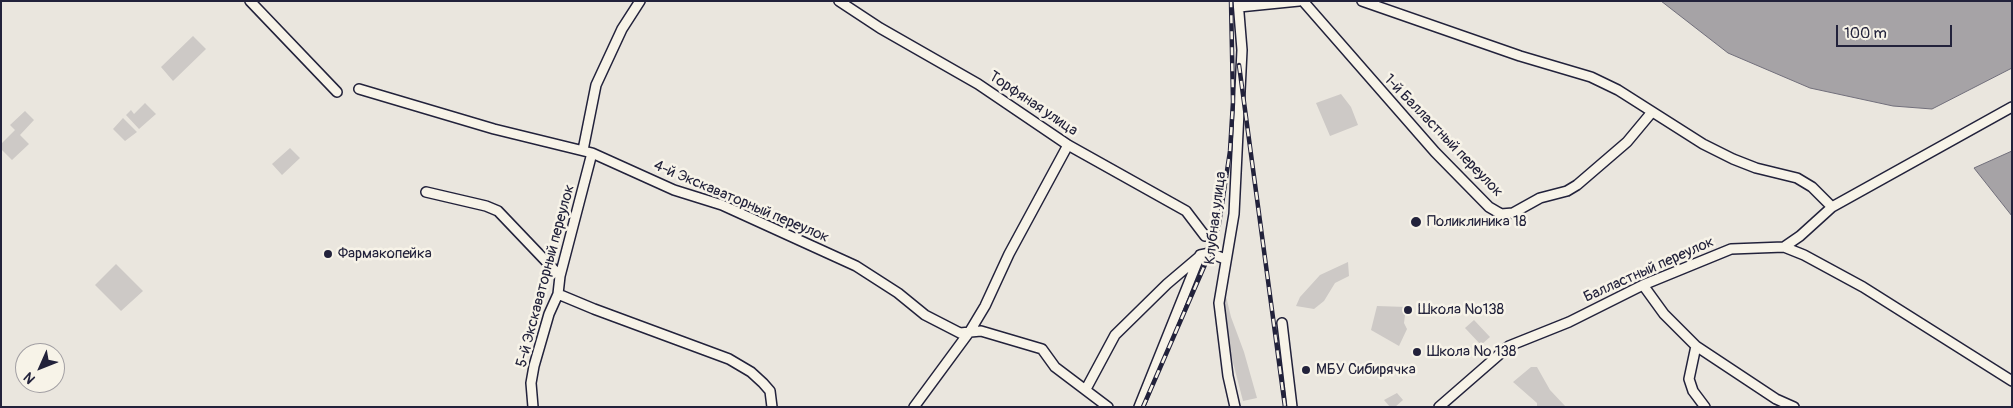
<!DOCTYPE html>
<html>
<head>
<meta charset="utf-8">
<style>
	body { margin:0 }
	#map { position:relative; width:2013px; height:408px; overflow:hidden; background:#eae6de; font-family:Pangolin,sans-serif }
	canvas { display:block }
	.frame { position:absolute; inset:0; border:2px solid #22223b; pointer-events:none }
	.north { position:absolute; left:15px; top:343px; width:50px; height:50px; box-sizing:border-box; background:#f7f3e8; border:1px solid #a29fa3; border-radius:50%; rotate:226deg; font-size:14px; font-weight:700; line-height:20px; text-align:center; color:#22223b }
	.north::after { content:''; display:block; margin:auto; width:18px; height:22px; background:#22223b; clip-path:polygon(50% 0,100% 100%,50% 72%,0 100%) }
	.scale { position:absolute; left:1836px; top:25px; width:116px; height:22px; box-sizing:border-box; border:2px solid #22223b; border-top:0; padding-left:6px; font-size:15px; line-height:18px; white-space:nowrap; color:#22223b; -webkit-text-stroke:4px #f7f3e8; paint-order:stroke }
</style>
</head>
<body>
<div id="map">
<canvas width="2013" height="408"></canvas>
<div class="frame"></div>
<div class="north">N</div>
<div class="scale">100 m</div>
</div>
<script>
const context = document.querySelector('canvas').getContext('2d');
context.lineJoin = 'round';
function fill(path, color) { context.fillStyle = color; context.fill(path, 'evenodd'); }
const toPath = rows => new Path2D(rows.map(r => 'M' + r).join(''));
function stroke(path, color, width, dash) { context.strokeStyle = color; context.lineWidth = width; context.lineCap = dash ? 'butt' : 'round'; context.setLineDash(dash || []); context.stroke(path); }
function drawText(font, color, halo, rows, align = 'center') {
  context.font = font + ' Pangolin,sans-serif'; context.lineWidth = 5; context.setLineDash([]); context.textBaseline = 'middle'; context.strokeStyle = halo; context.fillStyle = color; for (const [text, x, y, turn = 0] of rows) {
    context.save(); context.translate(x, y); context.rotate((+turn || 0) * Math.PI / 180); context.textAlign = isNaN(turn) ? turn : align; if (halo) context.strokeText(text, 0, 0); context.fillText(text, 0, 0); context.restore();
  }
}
fill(toPath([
	[193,36,206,49,173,81,161,67],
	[1341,94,1351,107,1358,125,1330,136,1316,103],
	[145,103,156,114,139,129,126,115,131,110,134,114],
	[25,111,34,120,20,135,29,144,12,160,1,149,1,144,15,130,10,125],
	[123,118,137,132,125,141,113,129],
	[290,148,300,158,282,175,272,164],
	[1348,262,1349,276,1335,283,1324,301,1314,309,1296,306,1300,297,1320,275],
	[116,264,143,291,121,311,95,285],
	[1225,292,1231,317,1244,352,1257,398,1243,401,1230,351,1224,308],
	[1377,306,1406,307,1404,323,1407,329,1399,346,1371,330],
	[1474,320,1490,337,1481,345,1465,328],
	[1531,367,1537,367,1550,390,1566,407,1537,407,1537,403,1513,382],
	[1397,393,1403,400,1395,407,1390,407,1384,400]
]), '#cdc9c6');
const water = toPath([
	[1661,1,2012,1,2012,68,1932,109,1893,106,1810,88,1728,53,1661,1],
	[2012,151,2012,216,1974,168,2012,151]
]);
fill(water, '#a6a3a6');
stroke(water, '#716f7b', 1);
const street = toPath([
	[250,1,337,92],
	[839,1,880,28,978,84,1068,145,1186,211,1205,236],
	[1303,1,1435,152,1489,207,1501,214,1513,213,1540,198,1567,191,1577,185,1627,142,1652,112],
	[1362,1,1520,56,1591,77,1618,90,1703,144,1733,159,1756,168,1797,178,1812,187,1832,207],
	[1239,7,1299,1],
	[359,89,494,129,592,153,674,190,722,205,856,266,898,293,925,315,960,333,981,331,1042,349,1055,367,1108,407],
	[583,150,596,85,622,29,640,1],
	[426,192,486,206,498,211,560,276],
	[1784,247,1800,236,1832,207,2012,107],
	[1643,285,1664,314,1696,346,1776,399,1794,407],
	[558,294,594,309,729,359,751,372,763,383,770,391,772,407],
	[1282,323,1292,407],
	[1696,346,1689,379,1693,391,1705,407],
	[1086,389,1115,335,1167,284,1200,256],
	[533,407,531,383,534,366,549,314,558,294,560,276,592,153],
	[914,407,970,331,985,306,1009,254,1068,145],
	[1139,407,1200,255,1210,253,1225,259],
	[1235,407,1228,376,1219,303,1234,214,1242,50,1238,1],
	[1439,407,1509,346,1569,322,1643,285,1731,249,1784,247,1804,255,1863,287,2012,381]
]);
stroke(street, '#22223b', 12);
stroke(street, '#f7f3e8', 9);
const rail = toPath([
	[1239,65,1285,407],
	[1143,407,1210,253,1219,224,1230,151,1233,102,1231,1]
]);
stroke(rail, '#22223b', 4.5);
stroke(rail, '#f7f3e8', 2.5, [8]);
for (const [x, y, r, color] of [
	[1416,222,6,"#22223b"],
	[328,254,5,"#22223b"],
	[1408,310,5,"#22223b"],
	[1417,352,5,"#22223b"],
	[1306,370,5,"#22223b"]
]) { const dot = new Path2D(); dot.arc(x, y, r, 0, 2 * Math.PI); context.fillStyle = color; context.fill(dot); stroke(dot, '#f7f3e8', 2); }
drawText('15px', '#22223b', '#f7f3e8', [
	["Торфяная улица",1033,104,34],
	["1-й Балластный переулок",1443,136,46],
	["4-й Экскаваторный переулок",741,202,23],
	["Клубная улица",1216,218,-83],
	["Балластный переулок",1649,270,-24],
	["5-й Экскаваторный переулок",546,276,-75]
]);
drawText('15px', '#22223b', '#f7f3e8', [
	["Поликлиника 18",1427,222],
	["Фармакопейка",338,254],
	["Школа №138",1418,310],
	["Школа № 138",1427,352],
	["МБУ Сибирячка",1316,370]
], 'left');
</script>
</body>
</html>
